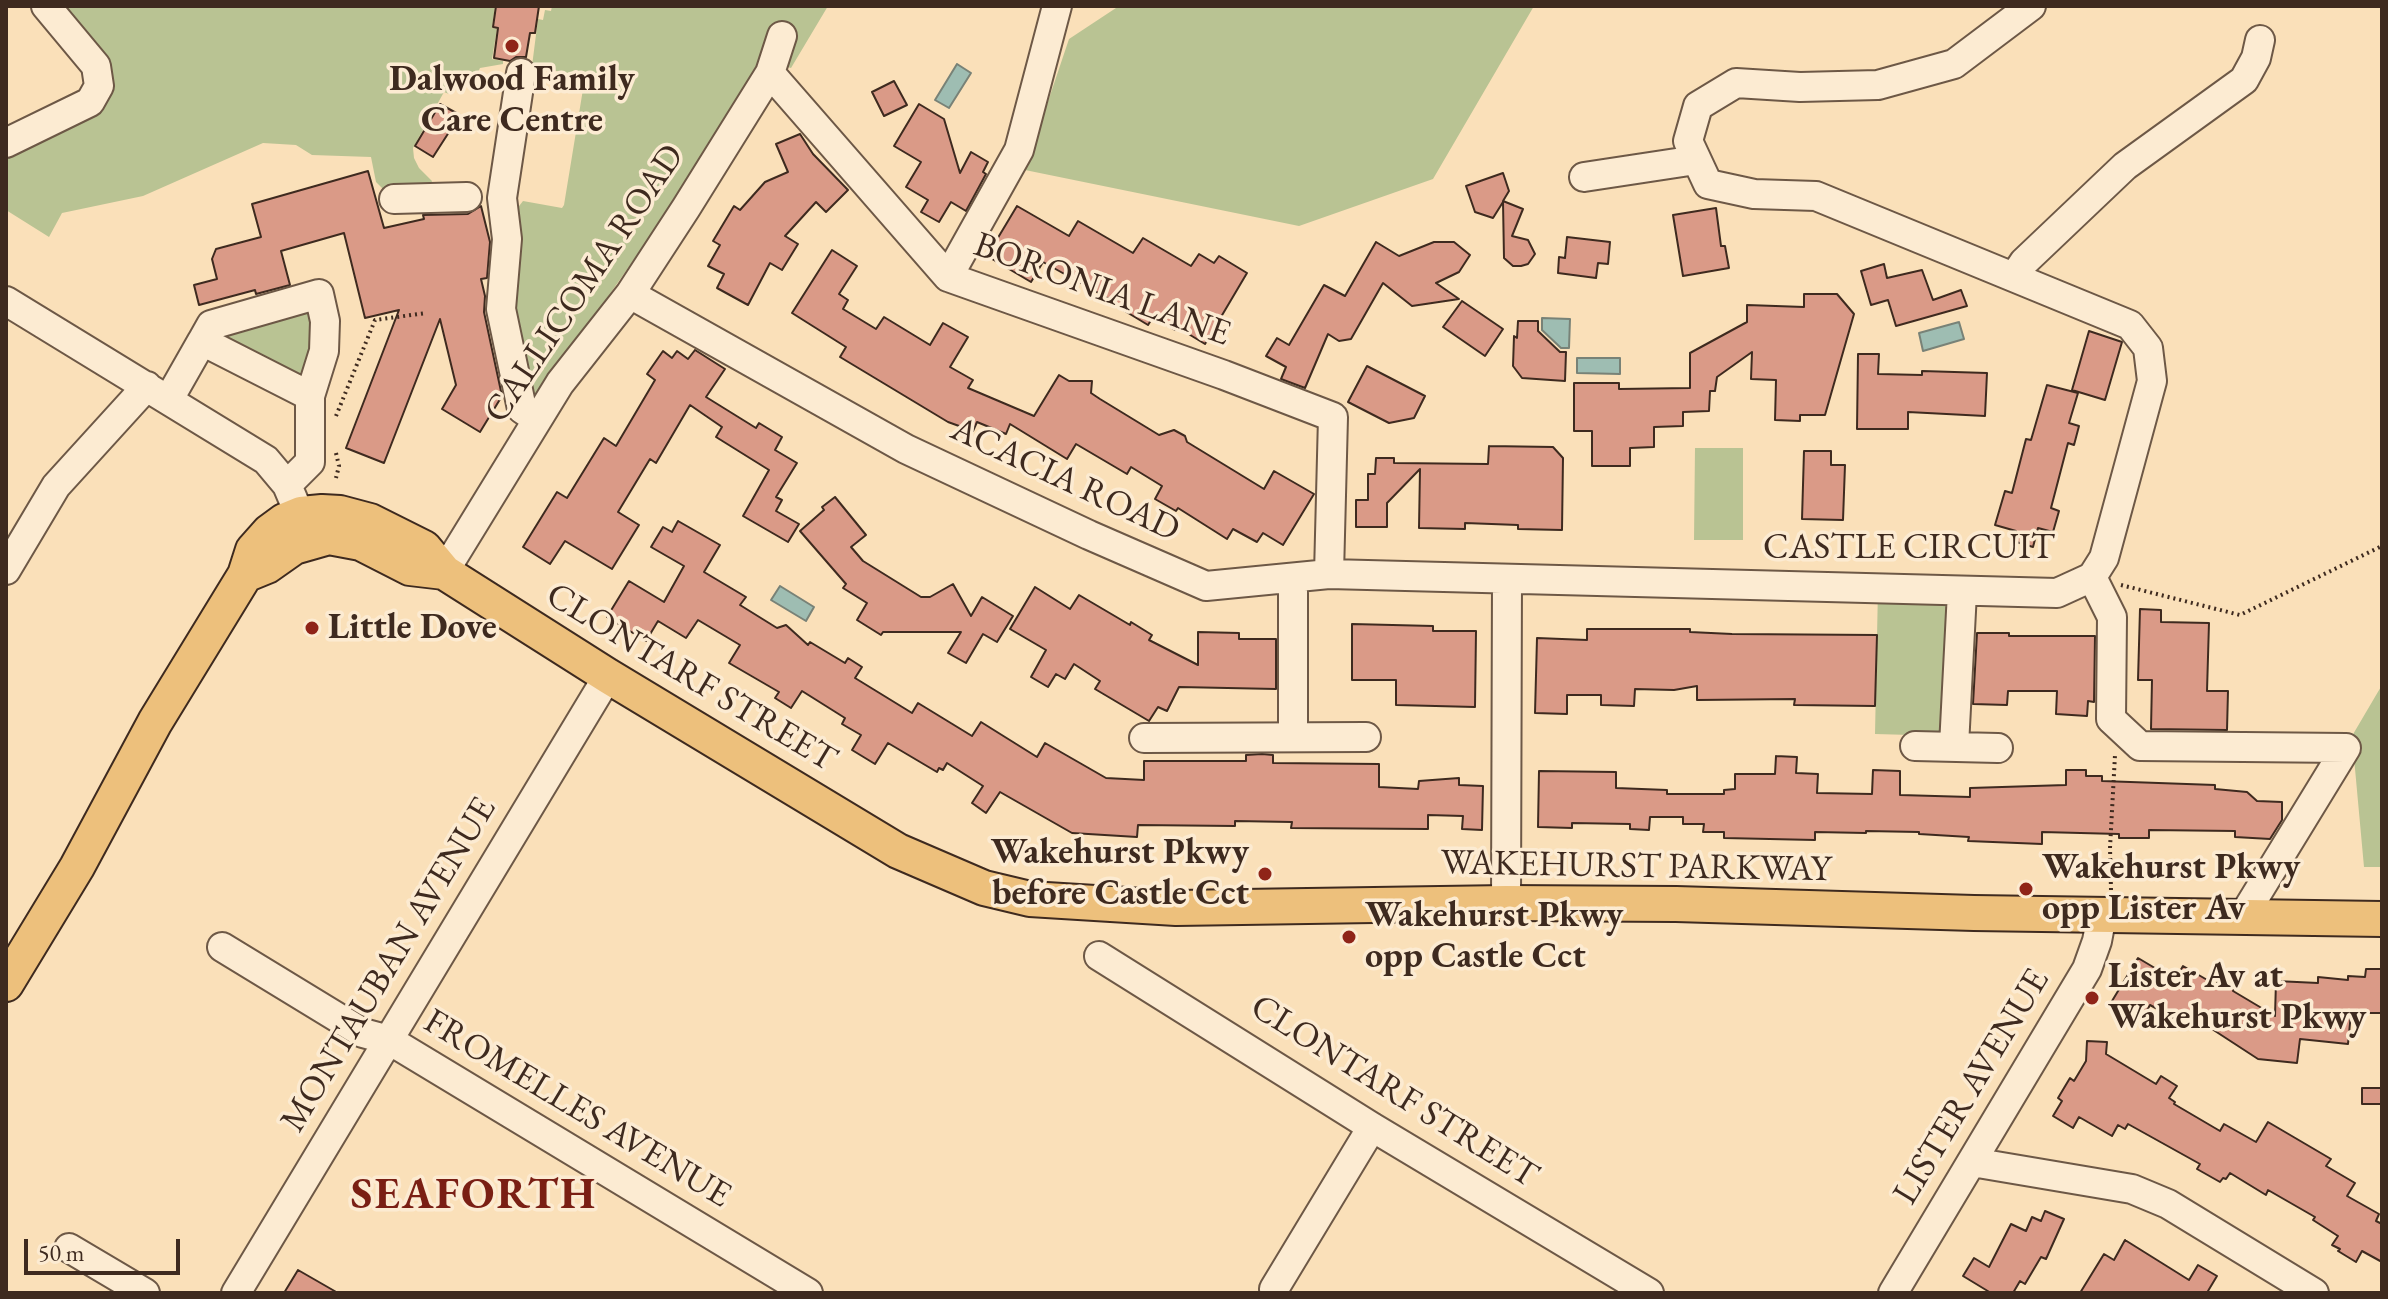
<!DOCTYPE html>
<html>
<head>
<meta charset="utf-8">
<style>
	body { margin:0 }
	#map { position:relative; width:2388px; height:1299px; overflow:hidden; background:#fae0b9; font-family:"EB Garamond",serif }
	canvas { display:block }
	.frame { position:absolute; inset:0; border:8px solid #3e2a1f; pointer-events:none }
	.scale { position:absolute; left:24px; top:1239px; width:156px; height:36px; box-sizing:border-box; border:4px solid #3e2a1f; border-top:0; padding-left:10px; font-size:24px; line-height:28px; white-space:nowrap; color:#3e2a1f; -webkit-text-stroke:6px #fcebd2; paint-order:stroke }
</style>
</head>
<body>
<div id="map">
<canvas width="2388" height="1299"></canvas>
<div class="frame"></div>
<div class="scale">50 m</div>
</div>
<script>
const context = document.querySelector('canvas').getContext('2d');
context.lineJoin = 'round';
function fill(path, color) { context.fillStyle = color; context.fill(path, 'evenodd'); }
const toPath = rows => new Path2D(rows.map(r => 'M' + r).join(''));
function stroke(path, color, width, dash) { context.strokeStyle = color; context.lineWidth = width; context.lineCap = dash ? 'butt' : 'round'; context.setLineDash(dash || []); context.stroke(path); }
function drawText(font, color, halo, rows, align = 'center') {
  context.font = font + ' "EB Garamond",serif'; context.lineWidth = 7; context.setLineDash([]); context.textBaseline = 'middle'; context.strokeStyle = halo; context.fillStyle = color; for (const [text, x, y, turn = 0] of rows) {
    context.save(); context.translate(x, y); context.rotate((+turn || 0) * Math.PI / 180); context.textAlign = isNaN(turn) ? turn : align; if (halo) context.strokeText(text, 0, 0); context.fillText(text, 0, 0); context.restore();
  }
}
fill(toPath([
	[62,6,495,6,492,28,497,29,492,59,503,61,503,64,480,68,474,81,464,74,460,74,449,94,444,92,413,148,414,158,419,168,432,181,429,189,384,190,376,182,371,157,312,155,296,145,263,143,143,196,62,213,49,237,6,210,6,153,108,93,112,75,107,60],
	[552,6,828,6,791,68,761,60,656,228,530,408,511,318,516,210,523,201,562,208,564,205,585,77,532,66,538,19,543,20,545,10,551,11],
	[1119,6,1534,6,1433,179,1299,226,1025,170,1069,39],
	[311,309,316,349,306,385,212,341,215,329],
	[1695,448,1743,448,1743,540,1694,540],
	[1878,588,1951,592,1947,736,1875,734],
	[2382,685,2382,867,2364,867,2352,736]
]), '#b9c393');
const water = toPath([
	[957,64,971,73,949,108,935,100,957,64],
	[1542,318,1570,319,1569,348,1561,348,1542,330,1542,318],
	[1959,322,1964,339,1923,351,1919,333,1959,322],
	[1577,358,1620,358,1620,374,1577,373,1577,358],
	[780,586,814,607,806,621,771,600,780,586]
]);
fill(water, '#9ebdb2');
stroke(water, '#788277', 2);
const building = toPath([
	[496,6,539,6,535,33,530,33,526,57,516,57,510,61,494,58,498,28,493,27,496,6],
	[894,81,907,105,884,116,872,92,894,81],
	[440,104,460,115,433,157,415,146,440,104],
	[919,104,944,119,960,173,971,152,988,162,983,172,986,174,966,211,951,202,939,222,921,212,928,200,906,187,921,162,894,146,919,104],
	[800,134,813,154,848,190,826,212,816,202,785,236,798,244,782,270,770,263,748,305,717,288,724,274,708,266,720,245,713,241,734,206,740,210,765,182,788,172,776,144,800,134],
	[368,171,384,228,424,219,423,215,468,214,481,206,490,242,487,278,481,279,485,296,484,312,502,396,480,432,442,409,456,385,440,319,384,463,346,448,399,310,365,318,344,233,281,251,290,285,256,294,255,290,199,305,194,285,217,279,212,259,216,249,261,237,252,204,368,171],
	[1503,173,1509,191,1503,201,1523,209,1512,236,1528,240,1535,254,1528,264,1521,266,1513,266,1504,258,1503,202,1493,218,1475,212,1466,186,1503,173],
	[1017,206,1069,236,1078,221,1133,253,1143,238,1191,266,1199,254,1214,263,1219,256,1247,273,1205,344,1177,327,1175,330,1153,317,1148,325,1110,302,1111,300,1043,262,1031,282,987,256,1017,206],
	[1716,208,1721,246,1725,246,1729,268,1683,276,1673,215,1716,208],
	[1567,237,1610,242,1608,264,1598,263,1596,278,1558,273,1559,257,1565,258,1567,237],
	[1376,242,1399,256,1434,242,1454,242,1470,255,1459,272,1436,283,1459,299,1412,306,1383,283,1351,339,1339,341,1328,334,1305,388,1281,379,1286,367,1266,356,1277,338,1289,345,1324,285,1345,296,1376,242],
	[832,250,857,266,839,294,848,300,843,309,876,329,884,317,930,345,943,323,968,337,950,367,973,380,968,388,1034,416,1059,375,1069,381,1092,381,1091,393,1100,399,1159,435,1174,430,1185,436,1187,442,1264,489,1274,471,1314,494,1283,545,1263,533,1257,542,1233,529,1227,539,1178,508,1176,511,1155,499,1162,486,1131,467,1127,474,1076,444,1067,459,1010,424,1006,434,977,422,973,431,948,422,840,357,846,347,792,313,832,250],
	[1884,264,1887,278,1922,270,1933,300,1961,290,1967,306,1896,326,1888,300,1871,305,1861,271,1884,264],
	[1804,294,1837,294,1854,314,1825,415,1800,415,1800,421,1775,420,1776,380,1751,379,1752,352,1717,377,1715,391,1710,391,1709,411,1683,412,1683,426,1654,427,1654,447,1630,448,1630,466,1592,466,1592,431,1574,431,1574,383,1619,383,1619,389,1690,388,1690,353,1747,322,1747,305,1804,307,1804,294],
	[1462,301,1503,329,1485,356,1443,327,1462,301],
	[1518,321,1538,321,1538,331,1560,352,1566,352,1565,381,1522,378,1513,366,1514,336,1517,338,1518,321],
	[2089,331,2122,342,2105,400,2072,390,2089,331],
	[695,350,725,369,706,397,756,428,759,423,782,437,775,450,797,463,776,497,782,500,776,511,799,524,788,542,743,516,769,470,716,437,722,427,690,405,656,463,650,459,618,512,639,525,612,569,565,541,550,564,523,547,557,492,567,498,604,438,616,446,655,380,647,374,663,351,672,358,677,351,688,359,695,350],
	[1858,354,1879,354,1878,374,1922,375,1922,371,1987,373,1985,416,1908,412,1908,429,1857,429,1858,354],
	[1367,366,1425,396,1414,418,1389,423,1348,402,1367,366],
	[2047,385,2078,393,2069,423,2079,426,2074,445,2068,443,2051,508,2059,511,2053,532,2038,528,2033,547,2013,541,2016,531,1995,525,2005,491,2012,493,2026,439,2031,440,2047,385],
	[1489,446,1553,447,1563,458,1562,530,1518,529,1518,525,1465,523,1465,529,1419,528,1420,469,1387,503,1387,527,1356,527,1356,500,1368,500,1368,474,1375,474,1376,458,1394,458,1394,463,1488,464,1489,446],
	[1804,451,1831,451,1831,465,1845,465,1843,520,1802,519,1804,451],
	[835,497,866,535,851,547,863,561,921,597,930,597,953,584,971,616,982,597,1013,616,997,642,983,634,966,663,948,653,961,632,883,632,881,635,857,620,867,603,843,588,846,584,800,531,824,510,822,507,835,497],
	[678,521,720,545,704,572,746,597,740,605,777,628,786,625,808,645,810,642,845,663,848,658,862,667,855,678,912,713,918,703,972,736,981,722,1037,757,1045,743,1106,778,1144,780,1144,761,1246,761,1246,755,1262,754,1273,755,1273,763,1379,764,1379,787,1418,789,1419,781,1459,778,1459,785,1483,786,1482,830,1462,829,1463,816,1428,815,1428,829,1291,828,1292,822,1235,821,1235,826,1138,825,1137,837,1072,833,1000,792,986,813,972,803,983,786,947,763,943,770,939,768,937,772,888,743,875,764,852,750,861,735,842,724,845,718,802,691,791,708,775,698,779,692,729,663,740,645,698,620,686,638,658,621,646,641,607,617,629,581,664,602,684,566,651,547,663,527,672,532,678,521],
	[1035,587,1070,609,1079,595,1130,625,1131,622,1152,635,1149,640,1198,665,1198,632,1239,633,1239,639,1276,639,1276,689,1179,687,1167,711,1158,707,1149,721,1095,689,1100,681,1074,664,1065,679,1056,674,1048,687,1031,677,1046,650,1010,629,1035,587],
	[2140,609,2161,610,2161,622,2209,623,2207,691,2228,691,2227,730,2151,729,2152,680,2138,680,2140,609],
	[1352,624,1433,626,1433,631,1476,631,1475,707,1396,705,1396,680,1352,680,1352,624],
	[1587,629,1690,629,1690,632,1732,634,1877,635,1875,706,1794,705,1795,699,1697,700,1697,686,1674,690,1635,689,1634,706,1601,705,1601,695,1567,695,1567,714,1535,713,1537,638,1587,640,1587,629],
	[1977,633,2009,633,2009,636,2095,636,2094,702,2088,701,2087,716,2056,714,2057,691,2008,691,2007,705,1973,704,1977,633],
	[1776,756,1797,757,1796,773,1818,774,1817,793,1872,794,1873,770,1900,771,1900,795,1970,797,1970,788,2066,785,2066,770,2086,770,2086,776,2102,776,2102,781,2215,785,2215,789,2247,792,2257,801,2282,802,2282,820,2270,839,2235,837,2235,831,2149,830,2149,838,2119,838,2119,834,2042,832,2042,844,1968,841,1969,837,1919,834,1919,832,1866,831,1866,833,1815,832,1815,840,1724,838,1724,832,1703,832,1704,824,1683,824,1683,817,1650,817,1649,830,1630,829,1630,824,1572,823,1572,828,1538,827,1539,771,1616,772,1616,788,1667,790,1667,794,1724,794,1724,790,1735,789,1735,774,1775,774,1776,756],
	[2138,958,2175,980,2183,966,2216,985,2224,971,2239,980,2233,991,2275,1016,2276,981,2318,983,2318,977,2348,980,2348,976,2365,977,2366,969,2382,969,2382,1013,2351,1013,2348,1044,2300,1039,2297,1063,2258,1059,2192,1016,2187,1025,2150,1005,2142,1019,2112,1001,2138,958],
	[2087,1041,2107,1042,2106,1054,2156,1084,2161,1076,2177,1086,2169,1098,2175,1102,2174,1104,2220,1131,2224,1124,2256,1142,2268,1122,2331,1159,2326,1166,2355,1183,2347,1196,2379,1214,2376,1221,2382,1224,2382,1262,2362,1251,2356,1262,2338,1251,2340,1249,2332,1245,2338,1236,2313,1220,2315,1217,2268,1190,2266,1195,2230,1173,2226,1179,2223,1178,2220,1182,2197,1169,2200,1164,2128,1124,2125,1129,2118,1125,2112,1136,2079,1117,2073,1128,2053,1116,2062,1101,2058,1098,2070,1078,2074,1081,2086,1061,2087,1041],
	[2362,1088,2382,1088,2382,1104,2362,1104,2362,1088],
	[2045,1211,2064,1219,2046,1259,2041,1257,2025,1284,2020,1281,2013,1293,1991,1293,1963,1276,1974,1258,1989,1267,2011,1224,2026,1231,2032,1217,2041,1221,2045,1211],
	[2125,1240,2189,1280,2198,1265,2217,1276,2208,1291,2212,1293,2080,1293,2104,1254,2114,1260,2125,1240],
	[298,1270,338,1293,284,1293,298,1270]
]);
fill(building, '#da9a87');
stroke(building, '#3e2a1f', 2);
const minor = toPath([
	[521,73,502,198,507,239,501,309,522,409,537,419],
	[770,73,948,277,1224,375,1333,417,1329,574],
	[6,143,90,102,99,86,96,66,46,6],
	[1584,177,1696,160],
	[394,199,467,197],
	[948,277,1019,150,1057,6],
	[2014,277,2024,262,2125,166,2244,80,2256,58,2260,40],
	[630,294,906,449,1089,535,1206,586,1329,574,2057,593,2092,577,2104,558,2152,381,2148,348,2130,325,1816,196,1754,194,1708,184,1688,141,1698,106,1736,83,1800,87,1878,85,1954,64,2031,6],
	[6,301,266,460,287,485,307,532],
	[202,341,211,325,319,294,325,321,324,351,310,396],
	[169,399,202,341,310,396,310,462,287,485],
	[6,570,56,486,147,386],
	[444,572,560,383,630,294,686,208,770,73,782,36],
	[2092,577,2112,617,2111,719,2140,746,2346,748,2242,918],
	[1293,737,1293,578],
	[1144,738,1366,737],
	[1915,746,1998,748],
	[1954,746,1962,592],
	[1506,903,1507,580],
	[222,947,363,1033,389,1040,808,1293],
	[1099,956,1372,1127,1649,1293],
	[1972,1162,2132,1189,2168,1204,2314,1293],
	[69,1248,145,1293],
	[1274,1289,1372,1127],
	[236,1293,608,676],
	[1893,1293,2087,969,2097,941,2102,915]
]);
const major = toPath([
	[245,575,267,566,294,547,329,537,361,543,410,568,444,572],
	[6,984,77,867,155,722,245,575,253,550,269,532,284,521,301,514,322,512,340,513,370,521,424,548,444,572,608,676,898,851,984,888,1030,899,1176,908,1506,903,1676,904,1974,913,2382,919]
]);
stroke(minor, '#6d5846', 32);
stroke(major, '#3e2a1f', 38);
stroke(toPath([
	[336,416,375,320,426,313],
	[336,453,339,466,336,478],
	[2121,585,2240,615,2382,546],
	[2111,890,2110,848,2115,755]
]), '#3e2a1f', 4, [2, 4]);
stroke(minor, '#fcebd2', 28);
stroke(major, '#edc07c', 34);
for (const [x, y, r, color] of [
	[512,46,8,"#8f2418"],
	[312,628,8,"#8f2418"],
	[1265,874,8,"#8f2418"],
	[2026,889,8,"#8f2418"],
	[1349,937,8,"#8f2418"],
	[2092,998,8,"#8f2418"]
]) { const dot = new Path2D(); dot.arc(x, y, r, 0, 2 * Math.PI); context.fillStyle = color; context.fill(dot); stroke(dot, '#fcebd2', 3); }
drawText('bold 36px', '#3e2a1f', '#fcebd2', [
	["Dalwood Family",512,80,"center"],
	["Care Centre",512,121,"center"],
	["Little Dove",328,628],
	["Wakehurst Pkwy",1249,853,"right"],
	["before Castle Cct",1249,894,"right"],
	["Wakehurst Pkwy",2042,868],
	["opp Lister Av",2042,909],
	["Wakehurst Pkwy",1365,916],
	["opp Castle Cct",1365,957],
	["Lister Av at",2108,977],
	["Wakehurst Pkwy",2108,1018]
], 'left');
drawText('36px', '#3e2a1f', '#fcebd2', [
	["CALLICOMA ROAD",585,284,-56],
	["BORONIA LANE",1102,290,20],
	["ACACIA ROAD",1065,480,25],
	["CASTLE CIRCUIT",1909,548],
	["CLONTARF STREET",691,678,31],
	["WAKEHURST PARKWAY",1636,867,1],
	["MONTAUBAN AVENUE",389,965,-59],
	["LISTER AVENUE",1972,1087,-59],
	["CLONTARF STREET",1394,1092,32],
	["FROMELLES AVENUE",577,1109,31]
]);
context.letterSpacing = '2px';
drawText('bold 44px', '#7a1f14', '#fcebd2', [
	["SEAFORTH",474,1196]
]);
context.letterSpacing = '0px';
</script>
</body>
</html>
